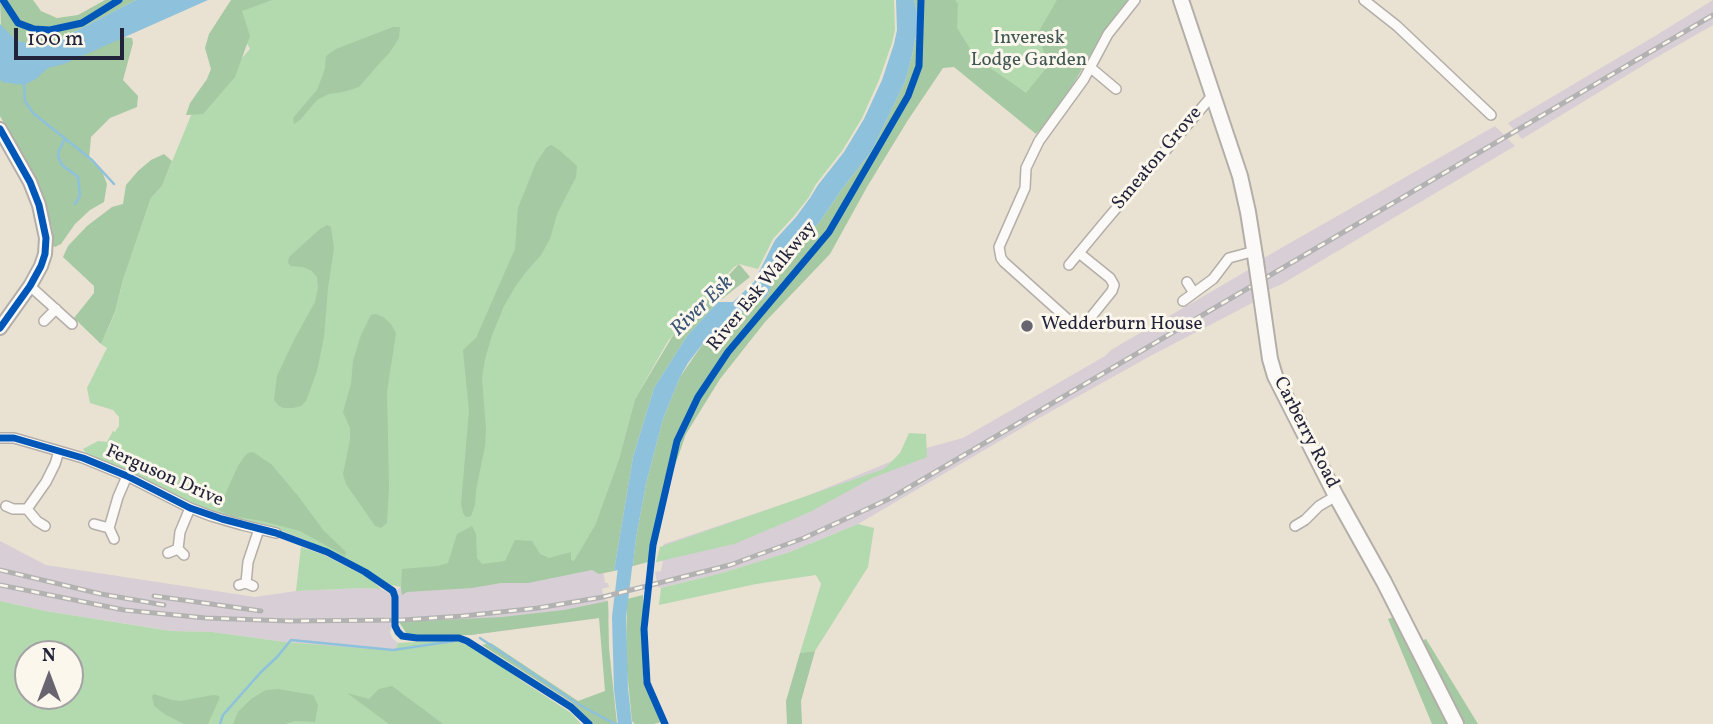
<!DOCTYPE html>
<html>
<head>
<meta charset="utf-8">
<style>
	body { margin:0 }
	#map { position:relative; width:1713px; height:724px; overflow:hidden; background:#e9e1d2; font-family:Vollkorn,serif }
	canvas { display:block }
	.north { position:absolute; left:14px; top:640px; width:70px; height:70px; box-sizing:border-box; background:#fbf7ec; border:2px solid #a4a2a5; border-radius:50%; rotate:0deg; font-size:19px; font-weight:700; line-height:28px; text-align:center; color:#22223b }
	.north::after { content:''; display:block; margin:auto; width:24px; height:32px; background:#686570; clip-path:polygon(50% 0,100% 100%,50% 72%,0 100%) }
	.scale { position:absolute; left:14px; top:28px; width:110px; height:32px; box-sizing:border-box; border:4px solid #22223b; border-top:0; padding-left:9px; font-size:21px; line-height:24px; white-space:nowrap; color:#22223b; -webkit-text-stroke:5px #fbf7ec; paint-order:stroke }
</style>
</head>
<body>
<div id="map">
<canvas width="1713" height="724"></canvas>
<div class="north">N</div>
<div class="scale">100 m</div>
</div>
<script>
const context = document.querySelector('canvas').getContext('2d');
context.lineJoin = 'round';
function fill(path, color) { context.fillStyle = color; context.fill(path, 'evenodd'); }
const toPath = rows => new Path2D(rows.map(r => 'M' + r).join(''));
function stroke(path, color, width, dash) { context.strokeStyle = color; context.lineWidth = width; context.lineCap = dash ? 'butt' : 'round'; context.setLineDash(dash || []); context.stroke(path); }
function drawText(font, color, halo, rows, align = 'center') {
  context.font = font + ' Vollkorn,serif'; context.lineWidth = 6; context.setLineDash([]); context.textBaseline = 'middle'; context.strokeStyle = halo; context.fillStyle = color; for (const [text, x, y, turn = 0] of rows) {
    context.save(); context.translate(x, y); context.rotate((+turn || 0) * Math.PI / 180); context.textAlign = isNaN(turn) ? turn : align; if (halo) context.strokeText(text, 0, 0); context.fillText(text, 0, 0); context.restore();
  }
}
fill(toPath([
	[1713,0,1713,25,1652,60,1522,139,1508,123,1655,36],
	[1495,126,1515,146,1282,284,1266,291,1262,259],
	[1250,269,1256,301,1154,354,1039,418,858,524,790,552,722,573,661,588,658,587,655,572,661,571,663,561,656,562,664,544,802,498,919,450,963,438,1105,356,1111,350],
	[0,541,46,565,255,597,296,591,362,588,381,589,392,594,401,587,603,569,605,583,608,583,609,587,602,589,604,599,608,601,609,618,599,618,471,635,421,636,407,634,399,622,392,622,390,633,393,639,398,643,395,652,285,642,212,632,172,631,45,611,0,601]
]), '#d7cfd5');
fill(toPath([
	[240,0,894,0,895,30,892,43,879,80,862,118,842,151,816,184,809,197,794,216,773,239,758,269,739,264,734,267,668,341,635,399,619,459,595,525,574,562,401,587,391,585,359,566,306,540,280,530,211,512,157,485,89,456,83,449,98,441,107,442,113,431,115,432,119,426,119,417,113,410,90,403,87,388,107,348,101,344,115,313,123,280,147,210,151,198,162,186,192,113,250,49,237,23],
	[934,0,1129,0,1036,121,941,46],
	[909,433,926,434,927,457,872,478,810,512,734,544,656,562,660,547,884,469,900,453],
	[858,524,874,528,868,567,815,651,800,653,821,584,816,575,756,584,659,605,661,588,722,573,790,552],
	[301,547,324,555,369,578,381,589,362,588,296,591],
	[0,601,45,611,171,631,212,632,285,642,395,651,398,643,455,640,481,651,522,681,571,713,581,724,0,724],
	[28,654,70,654,70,696,28,696]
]), '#b3d9ae');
fill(toPath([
	[0,0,33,0,41,11,57,18,78,15,105,0,136,0,49,45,32,46,16,40,1,27],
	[231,0,272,0,242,11,250,36,235,77,203,114,186,115,190,103,207,79,211,69,205,48,209,34],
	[914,0,955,0,958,4,957,28,976,58,1026,93,1048,66,1038,33,1057,0,1130,0,1101,37,1055,115,1036,134,954,67,943,68,908,120,867,187,830,254,765,322,720,379,686,434,672,474,658,539,648,562,633,566,636,538,646,484,663,419,680,377,704,342,732,319,755,305,767,296,775,278,791,253,803,237,819,223,842,189,871,152,905,82,912,56,919,21],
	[393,27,400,27,399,38,390,52,377,66,359,87,343,92,329,94,317,100,300,120,294,124,293,118,317,90,325,69,326,56,336,49],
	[111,36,132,38,133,43,123,80,138,96,137,107,110,118,91,137,89,159,102,171,107,184,104,202,90,210,75,224,61,244,55,247,52,245,51,242,53,237,52,227,34,178,0,116,0,61],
	[551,145,559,150,577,166,576,177,557,214,550,239,541,255,526,272,515,287,504,306,492,335,485,359,482,378,486,430,485,446,476,490,475,505,471,516,466,517,463,513,461,504,469,411,463,350,476,338,515,249,518,208,536,163,546,148],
	[164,154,172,161,162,186,151,198,123,280,115,312,101,344,74,318,94,293,94,286,63,257,68,246,87,226,112,207,123,204,126,185,138,171,151,160],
	[327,225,331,227,334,248,328,288,324,337,317,371,306,401,301,406,293,408,283,408,278,405,274,400,277,376,294,340,315,302,318,287,317,277,312,271,303,267,291,266,288,263,289,257,320,229],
	[739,264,750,277,718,302,687,336,654,388,633,457,614,571,599,574,592,570,528,583,501,583,472,588,407,592,402,595,401,589,402,569,438,566,448,563,457,534,472,526,476,534,477,558,482,564,505,561,515,540,532,541,540,554,549,558,571,552,571,560,574,561,595,525,619,459,635,399,672,337],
	[376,314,383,317,391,324,396,333,387,392,389,487,387,523,381,528,375,526,371,520,346,484,343,474,350,440,350,428,343,412,351,384,353,361,361,335,371,315],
	[253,452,271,464,298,496,324,531,346,552,345,556,300,531,262,521,232,516,218,510,238,466,244,457,248,453],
	[643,595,643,681,661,722,654,724,635,724,632,721,626,661,627,599],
	[608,601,609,648,617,724,593,724,571,702,482,645,491,643,578,701,605,691,599,618,471,635,421,636,407,634,399,622,502,617,564,610],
	[1394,617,1450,724,1432,724,1388,619],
	[1426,639,1478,724,1465,724,1421,641],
	[815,651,801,701,802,724,787,724,786,701,800,653],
	[392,686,443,724,389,724,347,693,369,699,379,689],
	[278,689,313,695,318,705,315,722,295,721,285,724,233,724,238,712,251,699,266,690],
	[154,694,172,700,181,701,213,695,216,695,220,697,208,724,184,724,166,715,154,706,152,696]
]), '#a5c9a2');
fill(toPath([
	[136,0,208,0,64,64,48,68,36,79,24,85,2,82,0,79,0,24,16,40,32,45,49,45],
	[896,0,914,0,919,21,912,56,905,82,871,152,842,189,819,223,803,237,791,253,775,278,767,296,755,305,732,319,704,342,688,363,680,377,663,419,646,484,636,538,633,566,614,571,633,457,654,388,687,336,718,302,733,302,754,282,775,240,796,217,810,198,818,185,844,152,864,119,882,80,894,44,897,30]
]), '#8ec1dc');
stroke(toPath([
	[24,85,25,101,33,113,92,160,114,184],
	[65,139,59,150,58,156,62,165,78,177,80,196,75,204],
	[480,638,578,704,615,724,623,724],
	[220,724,223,715,261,672,277,657,291,640,393,650,454,641]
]), '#8ec1dc', 2.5);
stroke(toPath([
	[625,724,621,689,619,617,627,551]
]), '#8ec1dc', 14);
const street = toPath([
	[1364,0,1397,26,1491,115],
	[1091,68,1116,89],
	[1079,253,1110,278,1114,285,1112,291,1087,322,1079,326,1073,324,1004,262,1001,258,999,247,1025,188,1026,168,1039,141,1084,79,1108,34,1135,0],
	[1069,265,1103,224,1211,97,1214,95],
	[1187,282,1194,293],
	[30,286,72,324],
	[1183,301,1213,279,1229,258,1255,251],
	[44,321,56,309],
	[0,438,14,438,83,458,127,476,190,508,211,516,242,525,276,533],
	[6,506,13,509,27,509,37,521,45,526],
	[27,509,46,482,55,464,59,451],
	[94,524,109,528,114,539],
	[1295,526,1305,520,1319,506,1336,496],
	[109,528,118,497,127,476],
	[178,549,180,532,190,508],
	[168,553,178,549,184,555],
	[246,583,248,562,259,529],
	[239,585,246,583,253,586]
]);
const secondary = toPath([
	[0,129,30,182,39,205,46,238,45,254,41,266,30,286,0,328]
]);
const primary = toPath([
	[1181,0,1240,176,1248,212,1256,262],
	[1261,296,1270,359,1275,376,1336,496,1384,582,1456,724]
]);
stroke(street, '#b3aea8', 12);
stroke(secondary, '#b3aea8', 16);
stroke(primary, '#b3aea8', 18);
stroke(street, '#fcfaf8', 9);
stroke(secondary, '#fcfaf8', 12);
stroke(primary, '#fcfaf8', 14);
const rail = toPath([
	[0,570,101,594,164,605],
	[0,585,124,610,206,618,289,621,403,620,463,616,538,608,603,597,730,565,804,538,891,498,1713,15],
	[154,596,261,611]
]);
stroke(rail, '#b3b2b3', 5);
stroke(rail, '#fbf7ec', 2.5, [8]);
const primaryBridge = toPath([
	[1256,262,1261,296]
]);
stroke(primaryBridge, '#b3aea8', 18, []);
stroke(primaryBridge, '#fcfaf8', 14);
stroke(toPath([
	[3,0,18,23,34,29,50,30,82,23,119,0],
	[0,129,30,182,39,205,46,238,45,254,41,266,30,286,0,328],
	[0,438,14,438,83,458,127,476,190,508,222,519,276,533,327,552,365,572,393,591,395,597,395,626,398,632,402,636,417,638,459,638,467,641,571,707,589,724],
	[665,724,647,683,644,629,653,545,677,441,698,397,728,352,829,232,908,96,919,66,921,0]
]), '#0057b8', 7);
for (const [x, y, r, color] of [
	[1027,326,7,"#686570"]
]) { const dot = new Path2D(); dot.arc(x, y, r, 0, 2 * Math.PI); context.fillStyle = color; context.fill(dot); stroke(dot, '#fbf7ec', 2.5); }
drawText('19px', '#405755', '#fbf7ec', [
	["Inveresk",1029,40],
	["Lodge Garden",1029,62]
]);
drawText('19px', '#22223b', '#fbf7ec', [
	["Smeaton Grove",1158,159,-50],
	["River Esk Walkway",763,287,-51],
	["Carberry Road",1305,433,63],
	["Ferguson Drive",164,477,24]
]);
drawText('19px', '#22223b', '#fbf7ec', [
	["Wedderburn House",1041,326]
], 'left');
drawText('italic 21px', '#3a5575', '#fbf7ec', [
	["River Esk",703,307,-44]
]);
</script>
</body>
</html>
